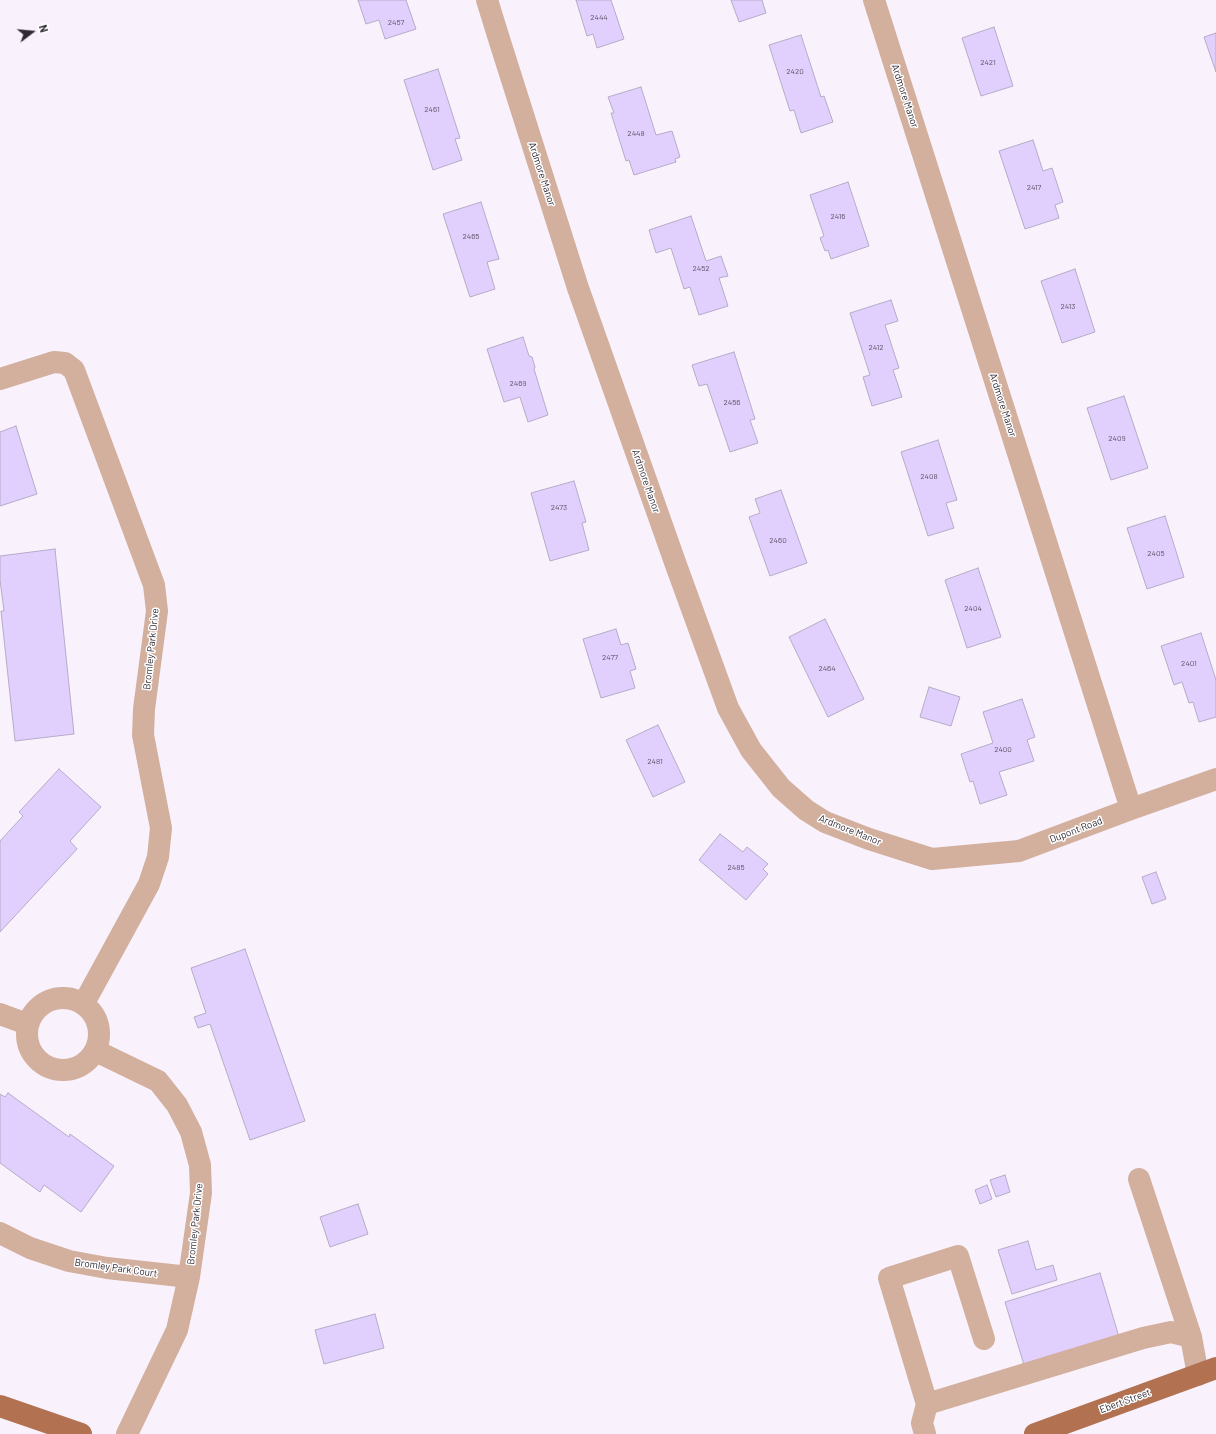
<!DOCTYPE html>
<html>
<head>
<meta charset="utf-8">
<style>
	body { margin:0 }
	#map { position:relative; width:1216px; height:1434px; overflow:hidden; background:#f9f2fd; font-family:Barlow,sans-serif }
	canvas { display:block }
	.north { position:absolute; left:12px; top:12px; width:40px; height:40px; -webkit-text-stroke:3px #fff; paint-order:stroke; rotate:74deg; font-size:11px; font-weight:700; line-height:16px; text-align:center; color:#322b36 }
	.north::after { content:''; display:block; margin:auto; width:14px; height:18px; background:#322b36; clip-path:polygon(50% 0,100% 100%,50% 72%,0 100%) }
</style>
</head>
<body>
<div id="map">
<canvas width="1216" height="1434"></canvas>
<div class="north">N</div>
</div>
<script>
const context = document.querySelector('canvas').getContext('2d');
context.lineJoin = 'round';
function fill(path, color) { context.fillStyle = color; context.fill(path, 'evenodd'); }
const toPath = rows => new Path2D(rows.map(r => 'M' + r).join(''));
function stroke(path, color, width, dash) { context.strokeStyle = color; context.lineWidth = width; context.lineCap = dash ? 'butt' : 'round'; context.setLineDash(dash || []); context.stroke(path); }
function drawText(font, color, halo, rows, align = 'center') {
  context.font = font + ' Barlow,sans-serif'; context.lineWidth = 3; context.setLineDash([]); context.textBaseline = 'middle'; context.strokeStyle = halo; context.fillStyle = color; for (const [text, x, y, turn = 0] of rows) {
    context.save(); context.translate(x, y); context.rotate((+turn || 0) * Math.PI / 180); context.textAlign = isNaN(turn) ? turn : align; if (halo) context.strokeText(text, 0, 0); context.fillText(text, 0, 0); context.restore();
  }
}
const building = toPath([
	[358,0,406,0,416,29,385,39,379,20,366,24,358,0],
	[576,0,611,0,624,39,597,48,593,34,587,36,576,0],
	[731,0,762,0,766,13,739,22,731,0],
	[994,27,1013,86,981,96,962,38,994,27],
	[1216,33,1216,72,1204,37,1216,33],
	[801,35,821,97,824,96,833,122,801,133,794,110,790,111,769,45,801,35],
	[438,69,460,138,455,139,462,160,433,170,404,80,438,69],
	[641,87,656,135,672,131,680,157,675,159,676,162,634,175,629,160,626,161,611,113,614,113,608,97,641,87],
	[1033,140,1043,171,1052,168,1063,202,1055,205,1059,218,1025,229,999,151,1033,140],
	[848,182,869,246,831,259,828,250,825,251,820,238,824,236,810,195,848,182],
	[481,202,499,259,487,262,495,289,470,297,443,214,481,202],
	[691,216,706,261,721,256,728,276,719,278,728,306,699,315,690,287,684,289,671,248,656,253,649,230,691,216],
	[1075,269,1095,332,1062,343,1041,281,1075,269],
	[891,300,898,321,885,325,899,368,893,370,902,397,872,406,863,377,870,375,850,313,891,300],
	[523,337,529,356,532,357,535,367,534,369,548,415,528,422,520,397,504,402,487,349,523,337],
	[734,352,755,419,750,420,758,443,730,452,707,384,699,386,692,365,734,352],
	[1124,396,1148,468,1111,480,1087,408,1124,396],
	[16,426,37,494,0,506,0,432,16,426],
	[938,440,957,500,946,503,954,528,928,536,901,452,938,440],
	[574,481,586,522,582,523,589,550,550,561,531,493,574,481],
	[781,490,807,563,770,576,749,517,760,513,755,499,781,490],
	[1165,516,1184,577,1147,589,1127,528,1165,516],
	[55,549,74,734,15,741,1,611,4,611,0,580,0,556,55,549],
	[978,568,1001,637,967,648,945,580,978,568],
	[825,619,864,699,828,717,789,637,825,619],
	[616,629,621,645,628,643,636,669,630,671,635,688,601,698,583,639,616,629],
	[1201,633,1216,680,1216,717,1199,722,1193,702,1189,703,1182,682,1174,685,1161,646,1201,633],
	[929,687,960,697,951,726,920,717,929,687],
	[1022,699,1035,737,1027,740,1034,761,999,772,1007,795,980,804,973,781,970,782,961,754,993,743,983,712,1022,699],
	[658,725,685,782,653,797,626,740,658,725],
	[59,769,101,807,70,841,77,849,0,932,0,841,23,816,19,812,59,769],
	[720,834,743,852,747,847,768,864,763,869,768,874,746,900,699,860,720,834],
	[1156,872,1166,899,1152,904,1142,877,1156,872],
	[245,949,305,1121,250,1140,210,1024,198,1028,194,1017,206,1013,191,968,245,949],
	[8,1093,69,1137,70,1134,114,1166,81,1212,44,1185,40,1192,0,1163,0,1094,5,1097,8,1093],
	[1005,1175,1010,1192,996,1197,990,1180,1005,1175],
	[987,1185,992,1199,980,1204,975,1190,987,1185],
	[358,1204,368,1234,330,1247,320,1217,358,1204],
	[1028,1241,1036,1270,1053,1265,1057,1280,1012,1294,998,1250,1028,1241],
	[1100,1273,1119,1337,1024,1365,1005,1302,1100,1273],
	[375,1314,384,1348,324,1364,315,1330,375,1314]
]);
fill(building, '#e1d0fe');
stroke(building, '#b5abc7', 1);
stroke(toPath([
	[487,0,500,42,578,288,676,565,728,708,751,750,781,788,806,810,825,822,869,839,932,859,1019,851,1131,809,1216,779],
	[874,0,1131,809],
	[0,379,54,362,65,363,74,370,154,585,157,611,144,709,143,735,161,828,158,857,149,884,84,1003],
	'27 1034a36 36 0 1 1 72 0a36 36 0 1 1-72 0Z',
	[0,1014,27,1024],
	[96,1051,158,1081,177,1105,191,1132,200,1165,201,1193,189,1277,177,1330,127,1434],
	[1139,1179,1191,1337],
	[0,1233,30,1248,69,1261,107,1268,189,1277],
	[927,1404,889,1278,958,1256,984,1339],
	[925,1434,922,1423,927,1404,1143,1338,1171,1332,1191,1337,1198,1375]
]), '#d3af9d', 22);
stroke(toPath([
	[0,1406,81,1434],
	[1035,1434,1216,1368]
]), '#b27252', 22);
drawText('8px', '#5e5468', null, [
	["2444",599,17],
	["2457",396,22],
	["2421",988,62],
	["2420",795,71],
	["2461",432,109],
	["2448",636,133],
	["2417",1034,187],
	["2416",838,216],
	["2465",471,236],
	["2452",701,268],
	["2413",1068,306],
	["2412",876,347],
	["2469",518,383],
	["2456",732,402],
	["2409",1117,438],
	["2408",929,476],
	["2473",559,507],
	["2460",778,540],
	["2405",1156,553],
	["2404",973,608],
	["2477",610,657],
	["2401",1189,663],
	["2464",827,668],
	["2400",1003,749],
	["2481",655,761],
	["2485",736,867]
]);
drawText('10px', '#322b36', '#fff', [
	["Ardmore Manor",905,96,72],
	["Ardmore Manor",542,174,72],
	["Ardmore Manor",1003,405,72],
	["Ardmore Manor",646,481,71],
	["Bromley Park Drive",151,649,-84],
	["Ardmore Manor",850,830,22],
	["Dupont Road",1076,830,-21],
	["Bromley Park Drive",195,1224,-84],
	["Bromley Park Court",116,1268,8],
	["Ebert Street",1125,1401,-20]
]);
</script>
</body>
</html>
